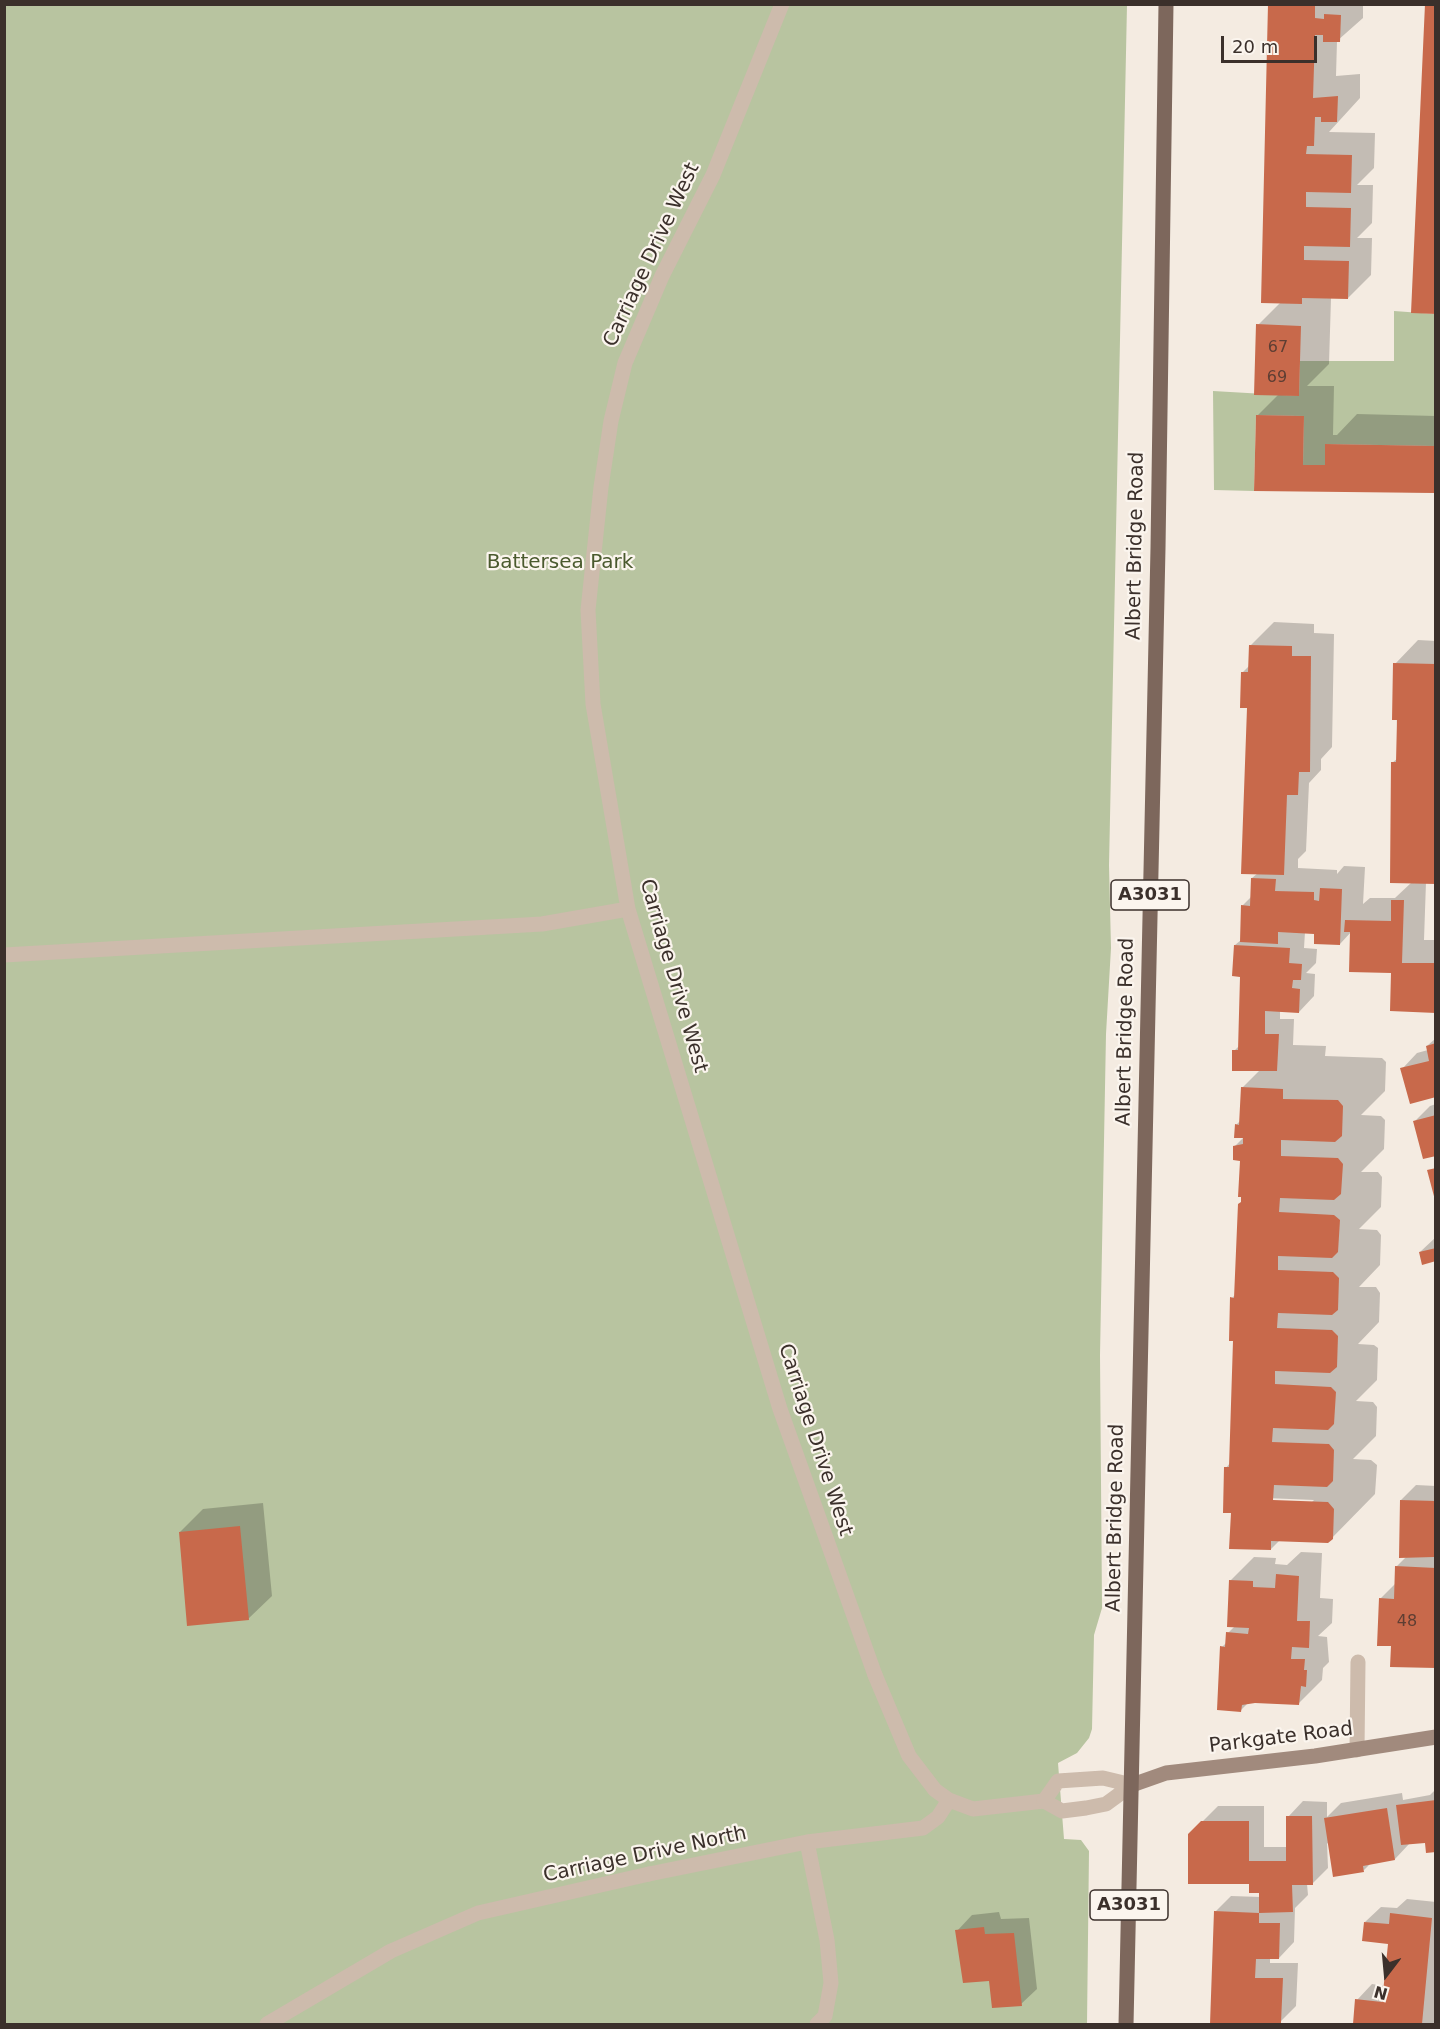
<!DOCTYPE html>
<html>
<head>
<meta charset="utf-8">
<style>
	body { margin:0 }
	#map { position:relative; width:1440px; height:2029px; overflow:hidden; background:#f4ebe1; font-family:"DejaVu Sans",sans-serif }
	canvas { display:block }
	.frame { position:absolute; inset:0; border:6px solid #3b302b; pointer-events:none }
	.north { position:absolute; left:1356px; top:1945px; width:60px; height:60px; -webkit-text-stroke:4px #fbf5ee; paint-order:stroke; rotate:196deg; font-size:16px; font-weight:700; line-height:24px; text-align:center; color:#3b302b }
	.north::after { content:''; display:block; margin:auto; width:21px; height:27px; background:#3b302b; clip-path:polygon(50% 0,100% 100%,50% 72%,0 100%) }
	.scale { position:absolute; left:1221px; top:36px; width:96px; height:27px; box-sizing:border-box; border:3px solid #3b302b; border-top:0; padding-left:8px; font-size:18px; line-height:21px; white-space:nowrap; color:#3b302b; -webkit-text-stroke:4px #fbf5ee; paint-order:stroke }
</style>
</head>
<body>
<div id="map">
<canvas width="1440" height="2029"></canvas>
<div class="frame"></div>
<div class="north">N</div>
<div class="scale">20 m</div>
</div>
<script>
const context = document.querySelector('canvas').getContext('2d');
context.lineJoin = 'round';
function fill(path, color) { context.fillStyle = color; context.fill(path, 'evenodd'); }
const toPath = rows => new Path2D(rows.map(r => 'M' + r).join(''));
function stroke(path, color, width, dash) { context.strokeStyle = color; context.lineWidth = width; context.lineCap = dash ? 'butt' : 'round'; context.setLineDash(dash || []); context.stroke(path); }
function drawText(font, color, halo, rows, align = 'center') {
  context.font = font + ' "DejaVu Sans",sans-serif'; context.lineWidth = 4.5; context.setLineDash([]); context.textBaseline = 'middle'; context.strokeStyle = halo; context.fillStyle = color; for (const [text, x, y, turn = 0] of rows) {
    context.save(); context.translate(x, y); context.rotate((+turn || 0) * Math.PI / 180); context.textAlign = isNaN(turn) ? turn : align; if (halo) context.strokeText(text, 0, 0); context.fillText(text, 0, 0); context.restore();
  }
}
fill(toPath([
	[4,5,1127,5,1109,865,1111,948,1106,1034,1100,1355,1102,1608,1094,1635,1092,1729,1089,1738,1077,1753,1058,1763,1064,1839,1081,1840,1089,1851,1087,2024,5,2024],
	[1394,311,1435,314,1435,446,1325,444,1325,465,1303,465,1304,416,1256,415,1254,491,1214,490,1213,391,1299,396,1300,361,1394,361]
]), '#b8c4a0');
fill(toPath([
	[1270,4,1363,4,1363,18,1337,41,1336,76,1360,74,1360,98,1329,132,1375,133,1374,168,1357,185,1373,185,1372,223,1357,238,1372,238,1371,275,1348,298,1331,298,1329,364,1307,386,1334,386,1333,435,1337,435,1357,414,1436,416,1436,493,1295,489,1257,416,1279,394,1258,325,1281,302],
	[1274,622,1314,624,1314,633,1334,634,1332,747,1321,759,1321,770,1309,783,1306,851,1298,859,1298,868,1337,870,1337,874,1344,866,1365,867,1363,904,1370,898,1395,898,1412,882,1392,763,1398,758,1395,664,1418,640,1436,641,1436,882,1426,882,1424,940,1436,940,1436,1011,1352,931,1340,944,1316,932,1305,932,1304,948,1317,949,1316,963,1306,973,1315,974,1314,996,1299,1012,1280,1010,1280,1019,1294,1019,1293,1045,1326,1046,1325,1056,1382,1058,1386,1062,1385,1091,1361,1115,1381,1116,1385,1120,1384,1149,1361,1172,1378,1172,1382,1177,1381,1207,1359,1229,1377,1230,1381,1235,1380,1265,1359,1287,1376,1287,1380,1293,1379,1322,1358,1344,1374,1345,1378,1348,1377,1380,1356,1401,1373,1402,1377,1407,1376,1436,1353,1459,1371,1460,1377,1465,1375,1494,1328,1542,1280,1540,1271,1549,1233,1512,1226,1468,1230,1463,1235,1340,1232,1298,1236,1294,1243,1201,1241,1160,1235,1146,1244,1137,1236,1125,1241,1120,1242,1088,1260,1070,1234,1051,1240,1045,1241,975,1235,945,1241,940,1242,906,1251,897,1252,878,1258,873,1249,707,1242,673,1250,665,1251,645],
	[1266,1498,1314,1500,1311,1503,1266,1501],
	[1436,1038,1436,1096,1402,1069,1417,1053,1428,1050,1427,1046],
	[1436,1104,1436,1155,1415,1121,1430,1106],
	[1436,1237,1436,1259,1420,1252],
	[1416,1485,1436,1486,1436,1666,1392,1645,1380,1599,1396,1583,1396,1567,1407,1556,1401,1500],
	[263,1503,272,1596,248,1619,180,1532,203,1509],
	[1301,1552,1322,1553,1320,1598,1333,1599,1332,1623,1318,1636,1327,1637,1329,1662,1323,1668,1322,1680,1299,1703,1256,1701,1248,1703,1241,1710,1222,1647,1227,1642,1228,1633,1235,1626,1231,1580,1254,1557,1276,1558,1275,1564,1287,1565],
	[1436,1789,1436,1850,1426,1839,1410,1843,1395,1859,1371,1863,1364,1870,1327,1843,1328,1868,1312,1884,1307,1884,1308,1895,1295,1908,1294,1942,1279,1958,1270,1958,1270,1963,1298,1963,1296,2006,1281,2021,1268,2021,1268,2024,1212,2024,1215,1912,1231,1896,1261,1897,1261,1892,1189,1835,1218,1806,1264,1806,1264,1847,1288,1847,1288,1817,1303,1801,1327,1802,1327,1817,1341,1803,1402,1793,1403,1800,1430,1795],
	[1407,1899,1436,1902,1435,2024,1354,2024,1357,2000,1372,1984,1385,1986,1389,1942,1365,1922,1381,1907,1397,1908],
	[999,1912,1001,1919,1029,1918,1037,1989,1021,2004,990,1980,957,1931,972,1915]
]), '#0003');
fill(toPath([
	[1268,4,1315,4,1315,18,1324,19,1324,14,1341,15,1340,42,1323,42,1323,35,1315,35,1313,98,1338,96,1337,122,1321,122,1321,117,1315,117,1314,146,1307,146,1306,154,1352,155,1351,193,1306,192,1306,207,1351,208,1350,247,1304,246,1304,260,1349,261,1348,299,1302,298,1302,304,1261,303],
	[1425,4,1436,4,1436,314,1411,313],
	[1256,324,1301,326,1299,396,1254,395],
	[1256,415,1304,416,1303,465,1325,465,1325,444,1436,446,1436,493,1254,491],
	[1249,645,1292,646,1292,656,1311,656,1310,772,1299,772,1298,795,1287,795,1284,875,1241,874,1247,708,1240,708,1241,672,1248,672],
	[1393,663,1436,664,1436,884,1390,883,1391,762,1396,762,1397,720,1392,720],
	[1251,878,1276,879,1275,891,1314,892,1314,900,1319,901,1320,888,1342,889,1340,945,1314,944,1314,934,1278,932,1278,944,1240,942,1241,905,1250,906],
	[1391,900,1404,900,1402,963,1436,963,1436,1013,1390,1011,1391,973,1349,972,1350,932,1344,932,1345,920,1391,921],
	[1234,945,1290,948,1289,963,1302,964,1301,980,1293,980,1292,988,1300,989,1299,1013,1265,1011,1265,1034,1279,1034,1277,1071,1232,1071,1232,1050,1238,1050,1240,977,1232,976],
	[1436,1043,1436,1097,1410,1104,1400,1068,1429,1061,1426,1046],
	[1241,1087,1283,1089,1283,1099,1338,1100,1343,1106,1342,1136,1335,1142,1281,1140,1281,1156,1338,1158,1343,1164,1341,1194,1334,1200,1280,1198,1279,1212,1334,1215,1340,1220,1338,1252,1332,1258,1278,1256,1278,1270,1333,1272,1339,1278,1338,1310,1332,1315,1278,1313,1277,1328,1332,1330,1338,1336,1337,1367,1330,1373,1275,1371,1275,1384,1331,1387,1336,1392,1334,1424,1328,1430,1273,1428,1272,1442,1329,1444,1334,1450,1333,1481,1327,1487,1274,1485,1273,1500,1328,1502,1334,1509,1333,1539,1328,1543,1271,1541,1271,1550,1229,1549,1231,1513,1223,1513,1224,1467,1229,1467,1233,1341,1229,1341,1230,1297,1234,1298,1238,1204,1241,1202,1241,1197,1238,1197,1240,1161,1233,1160,1233,1146,1243,1144,1243,1138,1234,1138,1235,1124,1239,1125],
	[1436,1115,1436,1156,1423,1159,1413,1121],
	[1436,1168,1436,1200,1435,1200,1427,1170],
	[1436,1248,1436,1261,1422,1265,1419,1252],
	[1400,1500,1436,1501,1434,1557,1399,1558],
	[240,1526,249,1620,187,1626,179,1532],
	[1395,1566,1436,1568,1436,1668,1390,1667,1391,1646,1377,1646,1379,1598,1394,1599],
	[1276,1574,1299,1576,1297,1621,1310,1621,1309,1648,1292,1647,1291,1659,1305,1659,1304,1670,1307,1670,1306,1687,1301,1686,1299,1705,1255,1703,1242,1705,1241,1712,1217,1710,1220,1646,1225,1647,1226,1632,1248,1634,1249,1628,1227,1627,1229,1580,1253,1581,1253,1587,1275,1588],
	[1436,1800,1436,1852,1426,1853,1425,1843,1401,1845,1396,1805],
	[1387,1808,1395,1860,1363,1866,1364,1872,1333,1877,1324,1818],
	[1286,1816,1312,1816,1313,1885,1292,1885,1293,1912,1259,1913,1259,1893,1249,1893,1249,1884,1188,1884,1188,1834,1201,1821,1249,1821,1249,1861,1286,1861],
	[1214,1911,1259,1913,1259,1923,1280,1923,1279,1959,1256,1959,1255,1978,1283,1978,1281,2023,1210,2024],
	[1390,1913,1432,1918,1422,2024,1353,2024,1355,1999,1382,2002,1388,1944,1362,1941,1364,1922,1389,1924],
	[984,1927,985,1934,1014,1933,1022,2006,992,2008,989,1981,963,1983,955,1930]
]), '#c8694b');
stroke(toPath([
	[875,1675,909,1756,935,1790,949,1800],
	[1357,1750,1358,1662],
	[807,1842,827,1940,831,1983,825,2016,817,2024],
	[649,1874,807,1842,923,1828,938,1817,949,1800,973,1809,1044,1801]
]), '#cdbbac', 15);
stroke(toPath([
	[782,4,713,175,662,276,625,363,611,421,601,487,588,610,593,704,628,909,780,1409,875,1675],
	[4,955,542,924,628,909],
	[1103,1778,1132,1785,1106,1804,1086,1808,1062,1811,1044,1801,1058,1781,1103,1778],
	[267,2024,391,1951,478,1913,649,1874]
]), '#cdbbac', 15);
stroke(toPath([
	[1132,1785,1166,1773,1315,1756,1436,1737]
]), '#a18a7d', 15);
stroke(toPath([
	[1126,2024,1158,548,1166,4]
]), '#7d675c', 15);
drawText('16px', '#5e3e33', null, [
	["67",1278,348],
	["69",1277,378],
	["48",1407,1622]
]);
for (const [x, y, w] of [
	[1150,895,78],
	[1129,1905,78]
]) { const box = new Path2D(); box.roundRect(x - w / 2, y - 15, w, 30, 4.5); context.fillStyle = '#fbf5ee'; context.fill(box); stroke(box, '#3b302b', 1.5); }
drawText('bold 18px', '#3b302b', null, [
	["A3031",1150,895],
	["A3031",1129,1905]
]);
drawText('20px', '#3b302b', '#fbf5ee', [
	["Carriage Drive West",652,255,-65],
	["Albert Bridge Road",1136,546,-89],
	["Carriage Drive West",673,976,74],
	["Albert Bridge Road",1126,1032,-89],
	["Carriage Drive West",815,1440,72],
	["Albert Bridge Road",1116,1518,-89],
	["Parkgate Road",1281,1738,-7],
	["Carriage Drive North",645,1855,-12]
]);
drawText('20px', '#4a5a2e', '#fbf5ee', [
	["Battersea Park",560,563]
]);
</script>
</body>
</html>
